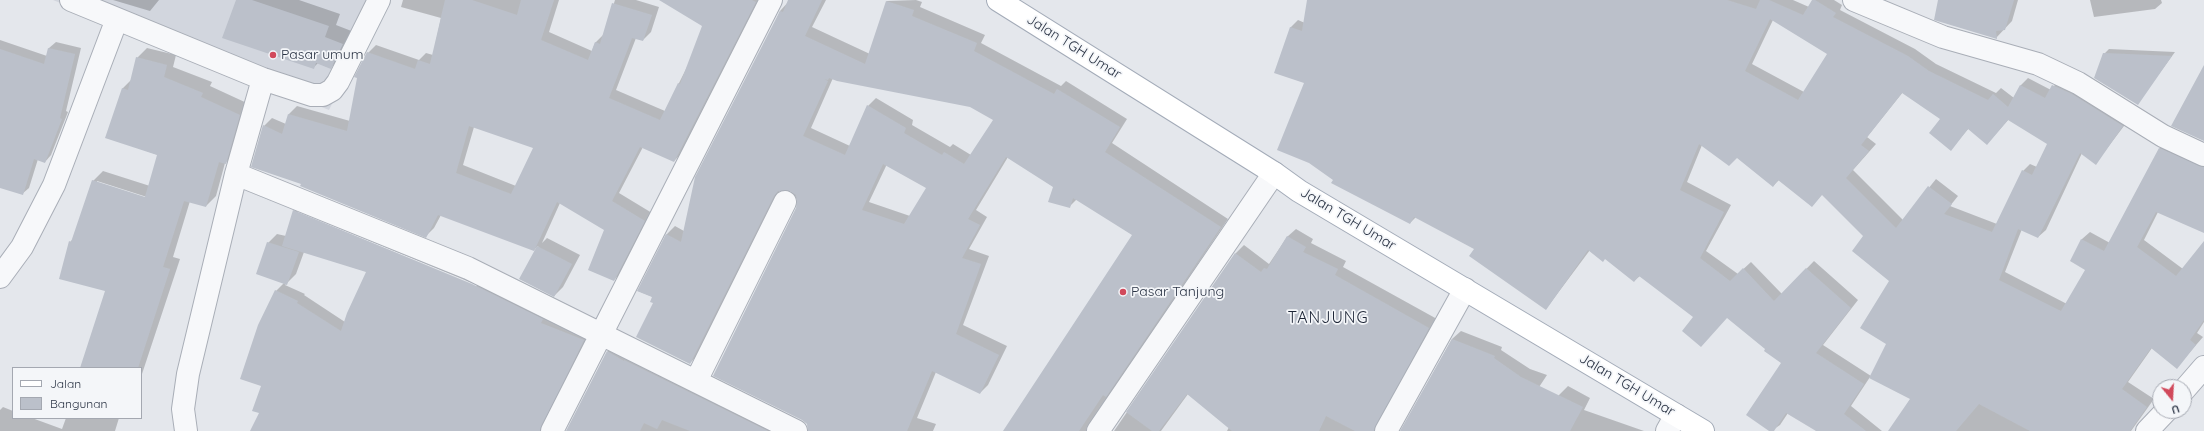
<!DOCTYPE html>
<html>
<head>
<meta charset="utf-8">
<style>
	body { margin:0 }
	#map { position:relative; width:2204px; height:431px; overflow:hidden; background:#e4e7ec; font-family:Quicksand,sans-serif }
	canvas { display:block }
	.legend { position:absolute; left:12px; top:367px; width:130px; height:52px; box-sizing:border-box; background:#f4f6f9; border:1px solid #a4a8b1; margin:0; padding:5px 7px; list-style:none; font-size:12px; color:#2b3445 }
	.legend li { display:flex; align-items:center; gap:8px; height:20px }
	.legend b { width:20px; border:1px solid #a4a8b1 }
	.north { position:absolute; left:2152px; top:379px; width:40px; height:40px; box-sizing:border-box; background:#f4f6f9; border:1px solid #a4a8b1; border-radius:50%; rotate:162deg; font-size:11px; font-weight:700; line-height:16px; text-align:center; color:#2b3445 }
	.north::after { content:''; display:block; margin:auto; width:14px; height:18px; background:#d1495b; clip-path:polygon(50% 0,100% 100%,50% 72%,0 100%) }
</style>
</head>
<body>
<div id="map">
<canvas width="2204" height="431"></canvas>
<ul class="legend">
<li><b style="height:5px;background:#fff"></b>Jalan</li>
<li><b style="height:11px;background:#bbc0ca"></b>Bangunan</li>
</ul>
<div class="north">U</div>
</div>
<script>
const context = document.querySelector('canvas').getContext('2d');
context.lineJoin = 'round';
function fill(path, color) { context.fillStyle = color; context.fill(path, 'evenodd'); }
const toPath = rows => new Path2D(rows.map(r => 'M' + r).join(''));
function stroke(path, color, width, dash) { context.strokeStyle = color; context.lineWidth = width; context.lineCap = dash ? 'butt' : 'round'; context.setLineDash(dash || []); context.stroke(path); }
function drawText(font, color, halo, rows, align = 'center') {
  context.font = font + ' Quicksand,sans-serif'; context.lineWidth = 3.5; context.setLineDash([]); context.textBaseline = 'middle'; context.strokeStyle = halo; context.fillStyle = color; for (const [text, x, y, turn = 0] of rows) {
    context.save(); context.translate(x, y); context.rotate((+turn || 0) * Math.PI / 180); context.textAlign = isNaN(turn) ? turn : align; if (halo) context.strokeText(text, 0, 0); context.fillText(text, 0, 0); context.restore();
  }
}
fill(toPath([
	[53,0,382,0,329,110]
]), '#d2d6de');
fill(toPath([
	[113,0,159,0,150,11],
	[237,0,299,0,340,14,336,25,354,32,343,55,330,68,318,63,314,67],
	[403,0,559,0,549,32,592,51,595,43,604,34,615,0,636,0,659,7,651,32,643,40,636,38,616,90,665,111,689,63,703,26,679,0,760,0,682,153,674,161,643,147,619,193,652,213,622,272,614,280,606,230,560,203,542,243,547,238,580,255,563,287,554,296,538,246,534,250,441,215,434,228,426,236,302,184,264,126,272,118,286,124,289,114,297,106,350,121,368,53,376,45,419,60,426,53,433,55,441,18,401,7],
	[474,127,535,148,516,186,463,165],
	[790,0,826,0,812,27,870,54,887,1,916,0,922,2,920,7,985,35,981,43,1061,86,1066,81,1127,119,1112,143,1228,219,1096,415,1094,428,1097,431,1005,431,1133,235,1077,199,1069,207,1054,187,1008,157,976,210,987,217,969,249,989,256,963,325,1007,346,988,385,980,393,936,372,917,418,936,424,933,431,808,431,797,208,798,201,791,190,780,190,698,355,690,363,654,303,653,297,638,291,667,234,675,226,684,231,780,11],
	[833,78,970,106,995,119,971,155,953,144,950,147,912,125,913,120,876,98,868,106,850,146,811,128],
	[887,164,928,188,910,216,869,202],
	[1308,0,1793,0,1809,7,1814,0,1834,0,1842,5,1840,10,1915,49,1936,64,1996,93,2001,88,2014,98,2021,85,2028,78,2051,90,2060,78,2130,118,2096,163,2082,153,2046,230,2038,237,2022,229,2005,272,2067,304,2087,269,2071,261,2082,239,2090,232,2110,243,2160,148,2167,141,2204,158,2204,231,2158,212,2144,240,2183,269,2204,243,2204,322,2197,333,2203,337,2177,367,2152,348,2128,382,2154,399,2131,431,1890,431,1911,398,1870,377,1851,406,1882,431,1818,431,1788,413,1780,425,1771,431,1783,363,1727,317,1695,316,1640,276,1634,281,1606,258,1590,250,1546,309,1475,249,1416,217,1410,223,1305,83,1290,28,1298,20,1305,23],
	[1773,20,1829,53,1804,92,1752,64],
	[1903,92,1942,118,1951,149,1969,128,1994,136,2009,119,2048,143,2037,167,2030,164,2023,171,1997,224,1950,206,1958,196,1936,179,1903,220,1853,170,1876,144,1867,137],
	[1702,145,1737,157,1773,186,1780,179,1823,194,1865,236,1890,281,1888,344,1871,376,1823,345,1858,300,1814,261,1782,294,1751,262,1738,274,1706,251,1731,205,1687,182],
	[1939,0,2018,0,2012,21,1996,38],
	[2090,0,2161,0,2162,3,2155,9,2094,17],
	[0,40,47,56,49,48,56,42,81,48,66,111,68,112,51,155,45,162,38,159,29,188,22,194,0,187],
	[147,48,176,55,173,67,212,82,210,86,249,104,236,153,225,163,216,196,206,206,190,201,173,257,180,259,141,377,141,368,81,368,106,290,70,242,74,238,93,181,103,171,150,186,158,155,106,137,123,88,132,79,137,58],
	[97,181,150,198,150,200,97,183],
	[2109,49,2175,52,2137,104,2104,54],
	[301,204,591,333,546,431,251,431,260,413,276,291,284,283,268,243,277,234,286,236,294,211],
	[297,211,477,285,476,287,297,213],
	[304,252,368,272,345,322,304,295,305,294,285,285,296,274],
	[1296,229,1313,239,1311,243,1346,261,1343,267,1437,319,1386,431,1227,431,1229,427,1188,394,1161,431,1114,431,1236,253,1244,245,1269,264,1287,237],
	[1461,331,1502,347,1501,350,1530,369,1547,375,1510,431,1401,431,1452,339],
	[616,343,792,431,576,431,608,351],
	[1568,386,1590,398,1584,410,1644,431,1546,431,1559,395],
	[3,407,13,411,13,418,32,418,62,429,66,418,119,418,115,431,0,431,0,410]
]), '#0003');
fill(toPath([
	[236,0,252,0,329,26,325,37,343,44,331,69,316,63,314,69,222,38],
	[445,0,472,0,517,15,521,0,554,0,541,40,588,60,595,42,600,44,612,3,652,15,643,41,632,38,609,98,660,120,678,83,680,84,702,26,659,0,752,0,756,2,674,162,640,147,612,201,645,221,614,281,588,270,604,230,557,202,534,251,438,215,426,238,300,186,301,184,251,167,263,125,282,134,288,114,347,131,357,78,354,77,367,52,415,69,418,60,430,64],
	[469,126,533,148,511,194,456,173],
	[788,0,822,0,805,36,865,64,886,1,914,10,912,16,977,43,974,51,1054,94,1057,89,1120,127,1105,152,1221,227,1106,397,1103,395,1079,431,1003,431,1132,235,1073,198,1070,208,1048,202,1053,187,1006,157,968,219,980,225,962,258,981,264,956,334,999,355,980,394,932,371,907,431,808,431,807,424,802,420,713,376,796,208,797,202,796,195,790,191,778,191,774,196,690,364,636,337,653,303,650,302,652,297,637,291,666,234,681,242,695,177,780,11,783,12],
	[829,78,837,81,970,107,993,120,964,164,944,152,942,155,904,133,906,128,867,105,845,155,803,136,828,81,824,79,828,80],
	[883,164,926,188,904,224,862,210],
	[1307,0,1727,0,1756,9,1760,0,1769,0,1803,15,1812,0,1815,0,1836,13,1833,17,1908,56,1929,71,1988,100,1993,94,2008,107,2020,85,2045,98,2052,85,2072,94,2123,126,2096,165,2080,153,2038,238,2018,229,1999,280,2061,311,2085,270,2070,261,2081,239,2104,251,2159,148,2204,167,2204,233,2156,212,2137,247,2176,276,2204,241,2204,320,2190,340,2196,345,2177,369,2151,348,2122,389,2147,407,2130,431,2030,431,1979,404,1956,431,1888,431,1910,399,1869,378,1886,344,1860,328,1889,281,1852,251,1863,236,1822,195,1812,207,1778,180,1773,187,1737,158,1729,166,1699,144,1680,190,1724,212,1700,258,1730,281,1743,268,1774,301,1806,268,1851,308,1816,353,1864,384,1844,414,1866,431,1816,431,1786,413,1774,431,1769,431,1746,415,1781,363,1764,351,1765,349,1727,318,1701,347,1682,331,1693,317,1639,276,1634,282,1605,259,1603,262,1588,250,1546,310,1469,256,1474,249,1414,217,1410,224,1331,183,1333,180,1309,163,1277,150,1304,83,1274,73,1290,27,1302,31],
	[1770,19,1827,54,1798,100,1745,71],
	[1902,93,1940,119,1929,133,1951,151,1968,129,1987,145,2008,120,2047,144,2032,175,2022,170,1992,232,1944,214,1952,204,1928,186,1896,228,1846,178,1869,151,1861,145],
	[1938,0,2014,0,2005,30,1996,31,1997,39,1934,20],
	[48,48,75,54,60,118,62,119,45,163,34,159,23,195,0,188,0,49,44,64],
	[2103,53,2172,56,2138,105,2094,78],
	[136,57,167,65,164,77,203,93,201,97,240,115,226,164,219,162,206,207,184,201,163,267,170,269,138,368,80,368,105,291,59,279,69,241,71,242,92,180,145,197,157,155,105,138,122,88,128,90],
	[2204,65,2204,141,2171,126],
	[293,210,472,284,543,319,541,323,584,340,540,431,250,431,259,413,252,411,261,386,240,379,258,325,275,290,298,301,297,303,341,331,347,313,366,272,282,246],
	[1287,236,1306,247,1303,252,1338,269,1335,275,1429,328,1374,431,1355,431,1326,416,1319,431,1232,431,1187,394,1159,431,1152,431,1126,412,1235,253,1261,272,1264,268,1267,269],
	[267,242,299,252,287,285,256,274],
	[537,246,572,264,554,297,519,279],
	[1452,339,1495,356,1494,358,1521,377,1583,407,1570,431,1400,431],
	[607,351,624,361,624,360,768,431,690,431,662,420,657,429,644,423,640,431,566,431]
]), '#bbc0ca');
const minor = toPath([
	[71,0,263,79,312,95,323,95,332,90,338,82,379,0],
	[1854,0,1943,37,2038,64,2078,83,2163,136,2204,155],
	[236,174,468,268,796,431],
	[0,277,22,247,54,185,117,19],
	[696,381,785,202],
	[186,431,183,409,188,374,236,174,263,79],
	[552,431,771,0],
	[1098,431,1274,173],
	[1386,431,1465,289],
	[1667,431,1676,415]
]);
const tertiary = toPath([
	[2184,390,2204,367],
	[2147,431,2166,411]
]);
const primary = toPath([
	[998,0,1274,173,1299,191,1703,431]
]);
stroke(minor, '#a9aeb7', 24);
stroke(tertiary, '#a9aeb7', 24);
stroke(primary, '#a3abb8', 24);
stroke(minor, '#f7f8fa', 22);
stroke(tertiary, '#f7f8fa', 22);
stroke(primary, '#fff', 22);
for (const [x, y, r, color] of [
	[273,55,4,"#d1495b"],
	[1123,292,4,"#d1495b"]
]) { const dot = new Path2D(); dot.arc(x, y, r, 0, 2 * Math.PI); context.fillStyle = color; context.fill(dot); stroke(dot, '#f4f6f9', 1.5); }
drawText('14px', '#2b3445', '#f4f6f9', [
	["Jalan TGH Umar",1074,47,32],
	["Jalan TGH Umar",1348,219,31],
	["Jalan TGH Umar",1627,385,31]
]);
drawText('14px', '#2b3445', '#f4f6f9', [
	["Pasar umum",281,55],
	["Pasar Tanjung",1131,292]
], 'left');
context.letterSpacing = '1px';
drawText('16px', '#1d2536', '#f4f6f9', [
	["TANJUNG",1328,318]
]);
context.letterSpacing = '0px';
</script>
</body>
</html>
